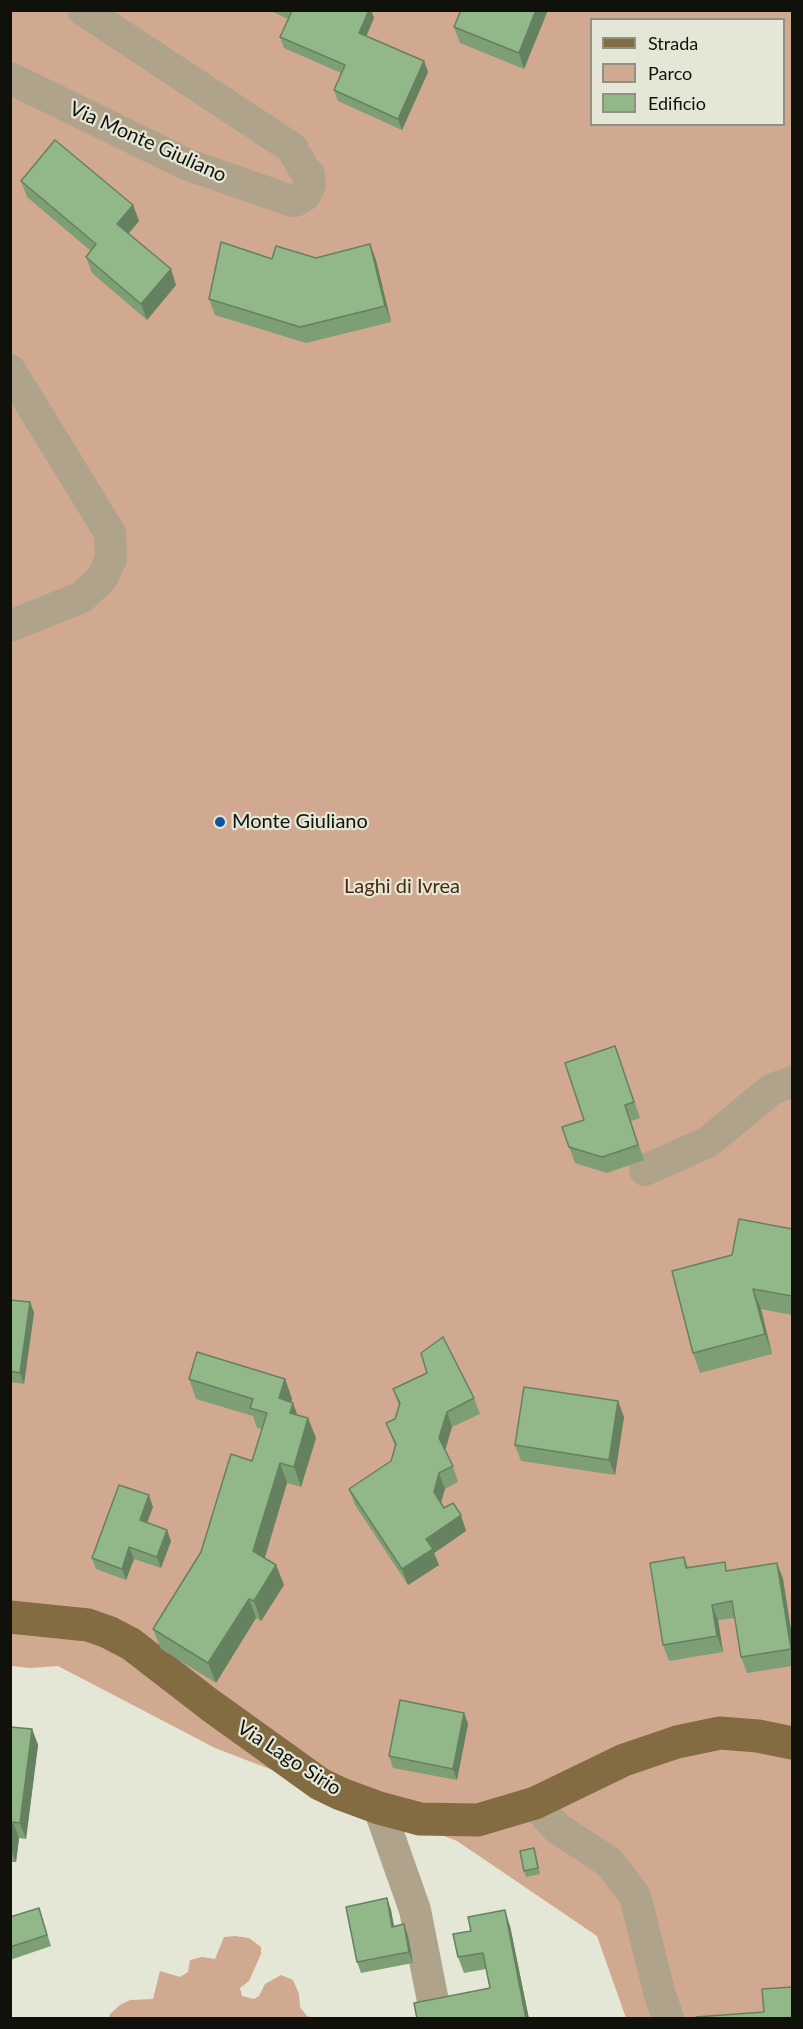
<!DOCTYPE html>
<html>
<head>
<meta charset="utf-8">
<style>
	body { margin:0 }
	#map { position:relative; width:803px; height:2029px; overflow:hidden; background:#e5e7d6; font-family:Lato,sans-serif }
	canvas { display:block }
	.frame { position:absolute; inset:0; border:12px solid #11110c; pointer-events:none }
	.legend { position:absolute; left:590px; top:18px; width:195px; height:108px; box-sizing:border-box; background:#e5e7d6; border:2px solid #909185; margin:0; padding:8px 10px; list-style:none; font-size:18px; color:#11110c }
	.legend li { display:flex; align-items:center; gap:12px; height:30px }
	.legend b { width:30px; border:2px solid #909185 }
</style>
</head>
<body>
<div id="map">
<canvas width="803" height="2029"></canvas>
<div class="frame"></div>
<ul class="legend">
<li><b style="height:8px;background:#836c41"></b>Strada</li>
<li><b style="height:16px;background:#d1a890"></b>Parco</li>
<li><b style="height:16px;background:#92b889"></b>Edificio</li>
</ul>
</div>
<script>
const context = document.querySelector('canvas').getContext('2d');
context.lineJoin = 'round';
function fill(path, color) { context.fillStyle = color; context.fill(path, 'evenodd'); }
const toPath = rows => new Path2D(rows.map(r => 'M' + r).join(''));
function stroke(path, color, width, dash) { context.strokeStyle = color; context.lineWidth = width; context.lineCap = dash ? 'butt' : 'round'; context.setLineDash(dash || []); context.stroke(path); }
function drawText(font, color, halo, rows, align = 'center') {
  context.font = font + ' Lato,sans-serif'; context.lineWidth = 4.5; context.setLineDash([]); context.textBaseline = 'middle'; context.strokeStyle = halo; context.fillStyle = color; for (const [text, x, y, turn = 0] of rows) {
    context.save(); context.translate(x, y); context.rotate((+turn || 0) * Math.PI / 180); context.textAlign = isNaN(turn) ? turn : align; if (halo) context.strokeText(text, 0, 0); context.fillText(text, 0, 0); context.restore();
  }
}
fill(toPath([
	[10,11,792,11,792,2018,626,2018,597,1936,457,1841,215,1748,58,1666,30,1668,11,1666],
	[592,20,784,20,784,124,592,124],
	[235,1936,249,1938,261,1947,261,1954,249,1981,240,1988,242,1996,254,1999,259,1996,265,1984,281,1975,293,1980,299,1994,300,2007,307,2016,313,2018,109,2018,110,2014,120,2005,130,2000,153,1999,160,1971,180,1977,188,1972,190,1960,202,1957,215,1959,224,1937]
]), '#d1a890');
stroke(toPath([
	[10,78,186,164,289,200,295,201,305,195,310,185,309,174,305,171,292,148,83,10],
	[10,370,110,533,111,559,102,578,82,597,10,626],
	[645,1170,708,1142,772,1089,792,1082],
	[535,1803,557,1828,609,1862,635,1896,660,1995,668,2018],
	[379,1808,415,1910,433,2001]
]), '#b0a38c', 32);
stroke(toPath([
	[10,1617,88,1625,108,1632,131,1644,210,1705,320,1784,341,1794,379,1808,420,1819,478,1820,535,1803,624,1760,677,1742,720,1733,758,1736,792,1743]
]), '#836c41', 33);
fill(toPath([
	[269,10,369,10,374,18,366,36,424,61,428,72,402,130,338,101,334,90,341,73,284,48,280,37,288,19],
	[461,10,548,10,524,69,460,43,454,27],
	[21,181,133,205,139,221,128,234,176,285,147,320,92,273,86,257,91,251,27,197],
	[370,244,376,260,391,322,306,343,215,315,209,299,272,259,316,258],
	[615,1046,640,1118,631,1121,644,1160,607,1173,575,1163,562,1127,584,1120],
	[792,1229,792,1315,761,1309,772,1354,700,1373,693,1353,732,1255],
	[10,1300,30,1302,34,1313,24,1384,10,1382],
	[189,1379,285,1379,292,1399,291,1402,297,1415,308,1418,316,1438,301,1487,287,1483,264,1558,276,1565,284,1585,261,1621,256,1618,216,1683,161,1649,153,1629,201,1552,252,1461,262,1429,257,1428,253,1416,196,1399],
	[393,1389,474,1398,480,1414,452,1427,445,1451,453,1466,458,1482,445,1489,441,1503,444,1508,466,1531,434,1553,439,1565,408,1585,355,1505,349,1489,391,1461,395,1446,386,1423,395,1419,399,1406],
	[624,1417,615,1475,521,1461,515,1445],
	[153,1507,147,1522,171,1541,161,1568,134,1559,126,1580,96,1569,92,1558],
	[684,1557,688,1567,728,1571,777,1563,783,1579,792,1637,792,1666,747,1673,741,1657,735,1618,718,1620,723,1652,669,1661,663,1645],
	[464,1713,468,1724,457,1780,393,1768,389,1756],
	[10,1727,32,1729,38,1745,26,1839,19,1838,16,1862,10,1862],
	[536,1854,540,1874,526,1877,524,1871],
	[387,1898,391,1910,394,1926,404,1924,408,1936,413,1963,361,1973,357,1962],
	[39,1908,51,1946,10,1960,10,1917],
	[510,1926,529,2019,417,2019,490,1988,486,1969,464,1973,458,1957]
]), '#7e9e76');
fill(toPath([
	[369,10,371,10,374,18,363,44,359,33],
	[536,10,548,10,524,69,519,53],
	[424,61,428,72,402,130,398,119],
	[133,205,139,221,123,240,117,224],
	[370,244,376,260,391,322,385,306],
	[171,269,176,285,147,320,141,304],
	[753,1289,761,1309,772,1354,765,1334],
	[30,1302,34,1313,24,1384,20,1373],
	[285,1379,292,1399,286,1418,279,1398],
	[618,1401,624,1417,615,1475,609,1460],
	[293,1403,300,1422,290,1413],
	[447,1412,452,1427,444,1454,439,1438],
	[308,1418,316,1438,301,1487,294,1467],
	[280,1463,287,1483,261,1571,253,1551],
	[439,1473,445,1489,439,1508,434,1492],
	[149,1495,153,1507,144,1531,140,1520],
	[461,1515,466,1531,434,1553,439,1565,408,1585,402,1569,426,1539],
	[167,1530,171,1541,161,1568,157,1557],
	[129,1547,134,1559,126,1580,122,1569],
	[777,1563,783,1579,792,1637,792,1653],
	[276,1565,284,1585,261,1621,254,1601],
	[249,1599,256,1618,216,1683,208,1663],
	[712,1605,718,1620,723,1652,717,1636],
	[464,1713,468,1724,457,1780,453,1769],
	[32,1729,38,1745,26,1839,20,1823],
	[13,1822,19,1838,16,1862,10,1847],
	[387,1898,391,1910,396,1938,392,1927],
	[505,1910,510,1926,529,2019,526,2019],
	[404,1924,408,1936,413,1963,409,1952]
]), '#668160');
const building = toPath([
	[291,10,369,10,359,33,424,61,398,119,334,90,345,65,280,37,292,11,291,10],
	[461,10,536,10,519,53,454,27,461,10],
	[55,140,133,205,117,224,171,269,141,304,86,257,96,244,21,181,55,140],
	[221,242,272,259,276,246,316,258,370,244,385,306,300,327,209,299,221,242],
	[615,1046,634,1102,625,1105,638,1145,602,1157,569,1147,562,1127,584,1120,565,1063,615,1046],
	[739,1219,792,1229,792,1296,753,1289,765,1334,693,1353,672,1271,732,1255,739,1219],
	[10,1300,30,1302,20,1373,10,1371,10,1300],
	[443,1337,474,1398,447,1412,439,1438,453,1466,439,1473,434,1492,444,1508,453,1503,461,1515,426,1539,433,1549,402,1569,349,1489,391,1461,396,1444,386,1423,395,1419,400,1403,393,1389,427,1373,421,1353,443,1337],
	[197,1352,285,1379,279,1398,293,1403,290,1413,308,1418,294,1467,280,1463,253,1551,276,1565,254,1601,249,1599,208,1663,153,1629,201,1552,231,1454,252,1461,267,1413,250,1408,253,1399,189,1379,197,1352],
	[524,1387,618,1401,609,1460,515,1445,524,1387],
	[119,1485,149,1495,140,1520,167,1530,157,1557,129,1547,122,1569,92,1558,119,1485],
	[684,1557,686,1568,725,1562,726,1571,777,1563,791,1649,741,1657,732,1601,712,1605,717,1636,663,1645,650,1563,684,1557],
	[400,1700,464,1713,453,1769,389,1756,400,1700],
	[10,1727,32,1729,20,1823,13,1822,10,1846,10,1727],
	[534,1848,538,1868,524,1871,520,1851,534,1848],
	[387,1898,392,1927,404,1924,409,1952,357,1962,346,1907,387,1898],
	[39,1908,47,1935,10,1947,10,1917,39,1908],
	[505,1910,526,2019,417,2019,414,2003,490,1988,483,1953,458,1957,453,1934,471,1931,468,1917,505,1910],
	[792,1987,792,2019,696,2019,696,2017,764,2012,762,1989,792,1987]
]);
fill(building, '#92b889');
stroke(building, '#668160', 1.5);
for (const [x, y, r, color] of [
	[220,822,6,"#1254a4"]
]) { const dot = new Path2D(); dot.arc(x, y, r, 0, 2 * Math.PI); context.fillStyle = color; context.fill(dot); stroke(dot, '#e5e7d6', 2); }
drawText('20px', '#11110c', '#e5e7d6', [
	["Via Monte Giuliano",148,142,24],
	["Via Lago Sirio",289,1758,33]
]);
drawText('20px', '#11110c', '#e5e7d6', [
	["Monte Giuliano",232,822]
], 'left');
drawText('20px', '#4b270f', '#e5e7d6', [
	["Laghi di Ivrea",402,887]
]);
</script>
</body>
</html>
